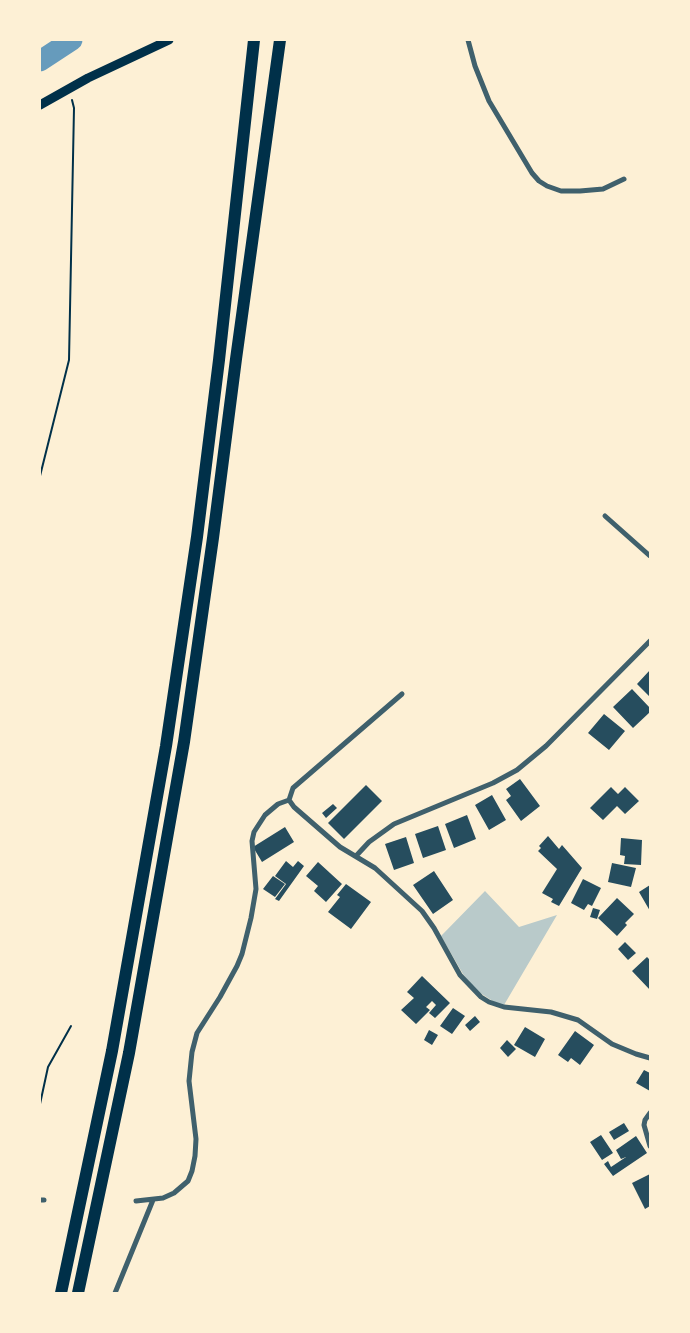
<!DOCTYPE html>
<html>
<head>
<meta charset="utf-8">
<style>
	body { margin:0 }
	#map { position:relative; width:690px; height:1333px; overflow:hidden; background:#fdf0d5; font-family:Raleway,sans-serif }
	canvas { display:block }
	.frame { position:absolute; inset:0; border:41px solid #fdf0d5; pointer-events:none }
</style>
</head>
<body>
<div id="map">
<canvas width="690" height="1333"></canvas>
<div class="frame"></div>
</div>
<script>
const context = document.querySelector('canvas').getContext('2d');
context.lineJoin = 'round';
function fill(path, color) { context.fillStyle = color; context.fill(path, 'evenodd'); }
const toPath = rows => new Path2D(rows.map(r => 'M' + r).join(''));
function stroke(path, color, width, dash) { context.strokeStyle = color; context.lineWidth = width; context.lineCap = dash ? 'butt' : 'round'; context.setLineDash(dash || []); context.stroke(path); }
fill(toPath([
	[485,891,519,927,557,915,504,1005,497,1004,476,990,463,974,441,936]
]), '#b9caca');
stroke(toPath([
	[40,61,72,40]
]), '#669bbc', 21);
fill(toPath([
	[650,670,650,697,637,684],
	[632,689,650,708,650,712,633,728,613,707],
	[604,714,625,731,609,750,588,733],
	[520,779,540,806,521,821,506,800,511,796,506,789],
	[366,785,382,801,344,839,328,823],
	[611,787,618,794,625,787,639,801,625,814,617,806,603,820,590,808],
	[492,795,506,820,489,830,475,805],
	[333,804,337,808,326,818,322,813],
	[467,815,476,839,454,848,445,824],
	[438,826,446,850,423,858,415,834],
	[285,827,294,842,262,862,253,847],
	[548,836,559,849,562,845,582,868,559,906,551,902,553,899,542,893,557,869,538,851,541,848,539,846],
	[406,837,414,863,394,870,385,844],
	[621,838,642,840,641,865,624,864,625,856,620,855],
	[286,861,293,867,298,861,304,866,279,901,275,899,286,884,275,876],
	[318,862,342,884,326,902,314,891,318,886,306,876],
	[612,863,636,868,631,887,608,882],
	[434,871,453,900,433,914,413,885],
	[273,876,285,884,275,897,263,889],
	[583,879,601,888,592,906,588,904,584,910,571,903],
	[346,884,371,902,351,929,328,912,340,897,337,895],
	[650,885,650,911,639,892],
	[617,898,634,914,625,923,627,925,617,936,598,918],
	[593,908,600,910,597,919,590,917],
	[625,942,636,953,628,960,618,949],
	[647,957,650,960,650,990,632,971],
	[422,976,450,1003,435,1018,429,1013,436,1005,432,1001,426,1007,430,1010,416,1024,401,1010,414,998,407,992],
	[453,1008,465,1016,452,1034,440,1026],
	[475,1016,480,1022,470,1031,465,1025],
	[525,1027,545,1039,535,1057,514,1045],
	[429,1030,438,1035,432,1045,424,1040],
	[575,1031,594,1045,580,1065,571,1058,568,1062,558,1055],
	[507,1040,516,1049,508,1057,500,1048],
	[644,1070,650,1073,650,1091,636,1083],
	[624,1123,629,1131,614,1140,609,1132],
	[601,1135,613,1153,602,1160,590,1142],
	[636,1136,647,1153,613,1176,604,1164,608,1161,611,1167,626,1157,621,1159,616,1150],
	[650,1174,650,1206,645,1209,632,1183]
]), '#264d5e');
stroke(toPath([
	[40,476,69,360,74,108,72,100],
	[40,1104,48,1067,71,1026]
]), '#003049', 2);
stroke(toPath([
	[468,40,475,66,489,101,532,173,539,181,547,186,561,191,580,191,603,189,624,179],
	[605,516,650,556],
	[402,694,293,788,289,800,294,807,340,847,375,868,422,911,434,928,460,975,481,997,489,1002,504,1007,551,1012,578,1020,612,1044,636,1054,650,1058],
	[356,856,369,842,394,824,493,783,517,770,546,746,650,641],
	[650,1113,645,1120,644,1125,650,1146],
	[40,1200,44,1200],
	[136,1201,163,1198,174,1193,188,1181,192,1171,195,1156,196,1139,189,1081,192,1052,197,1033,220,997,237,966,242,954,251,918,256,889,252,841,254,832,265,815,278,804,289,800],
	[115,1293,153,1200]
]), '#3f606c', 5);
stroke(toPath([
	[40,105,88,78,169,40]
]), '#003049', 9);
stroke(toPath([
	[61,1293,112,1051,166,746,197,537,219,360,254,40],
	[78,1293,129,1053,184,742,213,538,236,359,280,40]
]), '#003049', 12);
</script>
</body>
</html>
